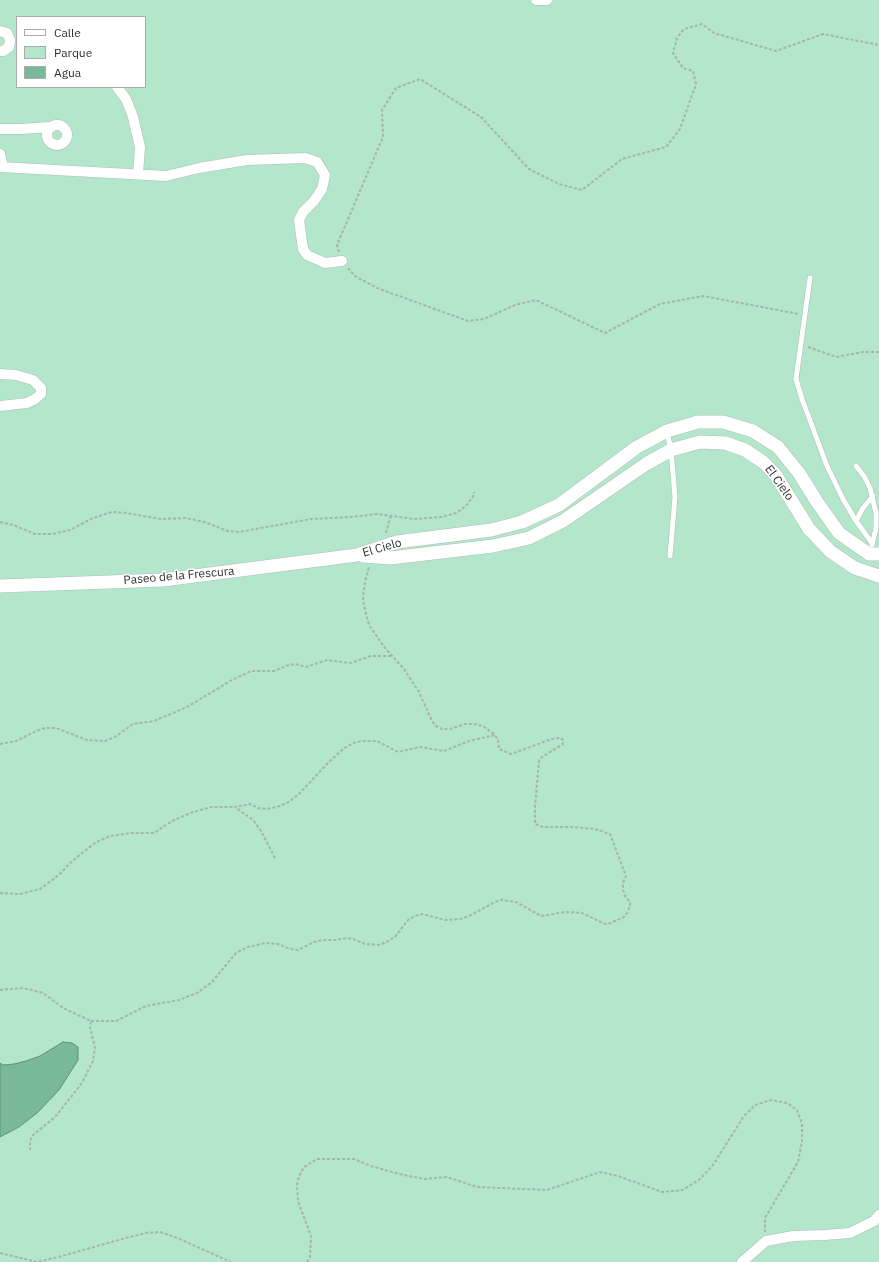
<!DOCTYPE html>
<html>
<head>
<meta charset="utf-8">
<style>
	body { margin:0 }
	#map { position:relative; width:879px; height:1262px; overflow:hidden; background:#e6faef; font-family:"IBM Plex Sans",sans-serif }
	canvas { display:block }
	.legend { position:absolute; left:16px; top:16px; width:130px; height:72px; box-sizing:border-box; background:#fff; border:1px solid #aaadab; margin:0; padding:5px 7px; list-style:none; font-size:12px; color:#2b322e }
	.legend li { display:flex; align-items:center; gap:8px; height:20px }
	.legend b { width:20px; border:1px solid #aaadab }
</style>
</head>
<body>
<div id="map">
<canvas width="879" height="1262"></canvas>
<ul class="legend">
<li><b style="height:5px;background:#fff"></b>Calle</li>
<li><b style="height:11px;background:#b3e6cb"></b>Parque</li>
<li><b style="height:11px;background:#79b999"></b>Agua</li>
</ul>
</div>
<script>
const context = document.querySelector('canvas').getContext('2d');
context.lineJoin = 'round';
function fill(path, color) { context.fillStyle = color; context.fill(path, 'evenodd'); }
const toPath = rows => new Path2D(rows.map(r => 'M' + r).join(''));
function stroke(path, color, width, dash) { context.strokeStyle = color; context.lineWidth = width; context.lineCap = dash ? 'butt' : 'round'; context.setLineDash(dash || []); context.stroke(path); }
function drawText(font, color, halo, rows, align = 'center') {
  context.font = font + ' "IBM Plex Sans",sans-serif'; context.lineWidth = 3; context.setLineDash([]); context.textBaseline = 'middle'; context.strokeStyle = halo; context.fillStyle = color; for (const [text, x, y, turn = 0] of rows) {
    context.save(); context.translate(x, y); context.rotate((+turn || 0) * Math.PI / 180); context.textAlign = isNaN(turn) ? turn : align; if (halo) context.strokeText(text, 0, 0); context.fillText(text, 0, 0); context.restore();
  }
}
fill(toPath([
	[0,0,879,0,879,1262,0,1262],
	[17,17,145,17,145,87,17,87]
]), '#b3e6cb');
const water = toPath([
	[63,1042,72,1043,78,1047,78,1060,59,1090,37,1113,19,1127,0,1137,0,1063,3,1065,14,1064,26,1061,40,1056,63,1042]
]);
fill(water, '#79b999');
stroke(water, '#629079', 1);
const service = toPath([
	[810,278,796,379,802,399,827,466,843,499,856,521,872,543],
	[667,432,671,450,675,497,670,556],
	[856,466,864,476,870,488,876,513,876,528,872,545],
	[856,521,863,508,873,496]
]);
const minor = toPath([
	[536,0,547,0],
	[0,31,7,33,10,40,9,47,3,51,0,51],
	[117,87,126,99,133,117,140,147,138,174],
	'47 135a10 10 0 1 1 20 0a10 10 0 1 1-20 0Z',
	[0,129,21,129,49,127],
	[0,154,3,167],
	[0,167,166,176,199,168,247,160,305,158,317,162,325,175,322,189,314,201,303,212,299,220,303,249,307,255,325,263,342,261],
	[0,374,16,375,33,380,41,388,41,394,35,399,27,403,0,406],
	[742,1262,766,1241,793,1236,824,1235,850,1233,874,1221,879,1215]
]);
const tertiary = toPath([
	[363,556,390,558,493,546,529,538,563,521,646,464,671,450,700,442,725,443,745,450,763,462,775,474,809,529,830,551,855,568,879,576],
	[0,586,163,580,357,555,397,542,491,530,522,522,559,505,637,447,667,431,698,422,723,422,753,431,778,447,799,473,817,502,839,533,869,554,879,554]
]);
stroke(service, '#adc0b5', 6);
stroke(minor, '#adc0b5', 11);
stroke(tertiary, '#adc0b5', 14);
stroke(toPath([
	[339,252,337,245,383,137,382,110,396,88,420,79,481,117,529,169,559,184,582,190,622,159,666,147,680,129,696,84,693,71,683,68,673,53,677,38,684,29,702,24,714,33,776,51,823,34,879,45],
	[348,268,355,276,377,288,468,321,484,319,515,305,536,300,605,333,660,304,703,296,799,314],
	[808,347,836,357,863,352,879,352],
	[0,522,13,525,35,534,52,534,70,530,93,518,102,515,112,512,126,513,161,519,186,518,204,522,228,531,239,532,311,519,351,517,377,514,414,519,442,517,456,513,466,506,474,495,474,492],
	[386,533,391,515],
	[0,744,16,741,36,731,45,728,56,728,87,740,105,741,115,737,133,724,154,721,187,707,232,680,251,671,274,671,289,665,295,664,306,667,327,660,350,663,371,656,391,656],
	[275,858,261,831,253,820,235,807,250,804,258,808,266,809,277,807,287,803,299,794,327,764,343,749,353,743,362,741,377,741,398,752,420,747,444,751,469,741,495,735,483,726,474,724,465,724,450,729,442,729,436,726,432,721,419,692,404,669,385,648,369,625,364,606,363,597,365,582,369,567],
	[0,893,20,894,40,889,60,874,69,864,82,853,95,843,110,836,131,833,154,833,172,821,193,812,211,807,235,807],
	[0,990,23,988,36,991,43,993,63,1008,91,1021,90,1027,95,1048,93,1061,82,1083,63,1107,55,1117,32,1136,30,1142,30,1150],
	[91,1021,116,1021,146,1006,179,1000,197,993,212,982,236,953,248,947,265,943,278,944,290,949,298,950,314,942,323,940,335,940,347,938,353,939,365,944,380,945,388,941,395,937,408,920,415,916,422,914,445,920,460,919,469,916,495,902,501,900,516,902,541,916,566,912,582,913,605,924,611,923,624,917,627,913,630,906,630,902,625,896,623,890,623,883,626,876,610,834,595,829,572,827,543,827,535,824,535,806,539,761,542,757,563,744,563,740,560,738,552,739,511,754,499,749,498,740,495,735],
	[0,1253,37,1262,62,1256,122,1239,146,1233,160,1232,175,1237,231,1262],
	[307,1262,310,1257,311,1236,298,1201,297,1185,299,1176,304,1167,317,1159,354,1159,371,1166,399,1174,424,1179,447,1177,477,1187,547,1190,600,1172,618,1176,662,1192,683,1190,700,1179,713,1165,744,1116,755,1105,771,1100,787,1103,797,1110,802,1124,802,1141,798,1162,765,1218,765,1232]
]), '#a5b4ac', 2, [3, 2]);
stroke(service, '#fff', 5);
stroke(minor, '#fff', 10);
stroke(tertiary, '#fff', 13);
drawText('12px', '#2b322e', '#fff', [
	["El Cielo",779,483,54],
	["El Cielo",382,548,-16],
	["Paseo de la Frescura",179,576,-5]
]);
</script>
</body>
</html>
